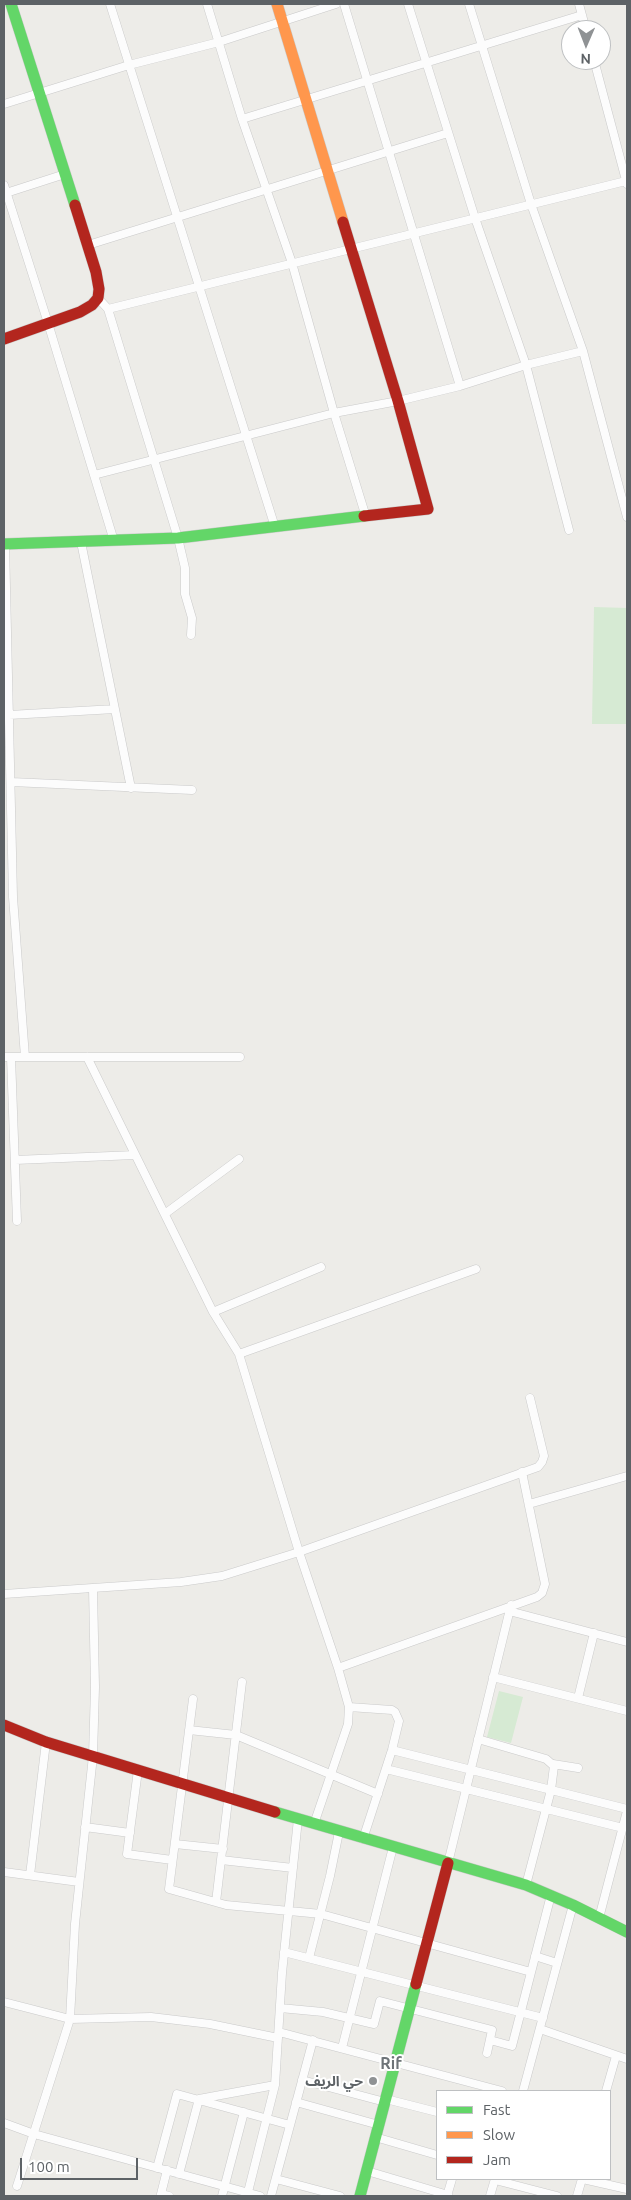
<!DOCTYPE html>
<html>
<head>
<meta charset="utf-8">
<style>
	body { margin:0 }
	#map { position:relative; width:631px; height:2200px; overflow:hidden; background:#edece8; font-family:Ubuntu,sans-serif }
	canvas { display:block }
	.frame { position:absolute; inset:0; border:5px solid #5d6266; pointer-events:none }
	.legend { position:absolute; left:436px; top:2090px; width:175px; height:90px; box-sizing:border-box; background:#fff; border:1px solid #bec0c2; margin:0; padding:6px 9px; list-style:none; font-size:15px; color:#5d6266 }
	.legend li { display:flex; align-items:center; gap:10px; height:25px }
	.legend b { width:25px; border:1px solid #bec0c2 }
	.north { position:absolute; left:561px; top:20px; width:50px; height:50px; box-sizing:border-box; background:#fff; border:1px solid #bec0c2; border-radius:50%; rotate:181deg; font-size:14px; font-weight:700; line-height:20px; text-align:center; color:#5d6266 }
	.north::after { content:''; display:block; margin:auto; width:18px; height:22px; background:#8f9294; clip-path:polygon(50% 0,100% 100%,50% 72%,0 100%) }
	.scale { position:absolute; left:20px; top:2158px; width:118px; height:22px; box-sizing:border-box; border:2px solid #5d6266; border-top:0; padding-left:6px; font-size:15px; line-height:18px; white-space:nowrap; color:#5d6266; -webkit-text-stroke:4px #fff; paint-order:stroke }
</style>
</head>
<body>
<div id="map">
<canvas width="631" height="2200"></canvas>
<div class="frame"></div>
<ul class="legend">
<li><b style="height:6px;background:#63d668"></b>Fast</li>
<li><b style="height:6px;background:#ff974d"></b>Slow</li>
<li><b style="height:6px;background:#b3261e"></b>Jam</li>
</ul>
<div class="north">N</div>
<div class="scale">100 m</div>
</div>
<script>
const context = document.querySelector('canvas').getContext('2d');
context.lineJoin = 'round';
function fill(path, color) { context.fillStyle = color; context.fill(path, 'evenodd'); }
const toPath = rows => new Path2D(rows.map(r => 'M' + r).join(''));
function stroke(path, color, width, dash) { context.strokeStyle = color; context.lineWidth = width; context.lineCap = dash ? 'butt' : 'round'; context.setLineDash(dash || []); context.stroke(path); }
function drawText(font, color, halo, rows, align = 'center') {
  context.font = font + ' Ubuntu,"Noto Sans Arabic",sans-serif'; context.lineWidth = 4; context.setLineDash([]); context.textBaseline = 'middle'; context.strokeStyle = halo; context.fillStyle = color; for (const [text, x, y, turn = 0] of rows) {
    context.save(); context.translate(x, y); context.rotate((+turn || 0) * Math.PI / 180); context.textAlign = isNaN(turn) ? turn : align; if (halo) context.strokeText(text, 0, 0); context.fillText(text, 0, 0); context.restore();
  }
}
fill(toPath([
	[594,607,627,608,627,724,592,724],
	[499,1691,523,1697,511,1743,487,1737]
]), '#d6ead3');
const street = toPath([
	[110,4,275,527],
	[207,4,242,119,292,263,334,413,366,517],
	[344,4,460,386],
	[408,4,475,218,526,365,569,530],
	[469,4,531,204,583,351,627,517],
	[579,4,586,30],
	[594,60,627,184],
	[4,104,129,65,219,42,336,4],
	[242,119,582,15],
	[4,185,48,323,114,541],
	[6,193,65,174],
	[88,245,448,133],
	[98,298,108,309,178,538,185,568,185,594,192,618,191,635],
	[108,309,626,181],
	[94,475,334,413,398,401,460,386,526,365,583,351],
	[81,542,131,788],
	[5,544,13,897,25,1057],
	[9,715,115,709],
	[11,782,192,790],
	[4,1057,240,1057],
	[11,1057,17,1221],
	[87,1057,213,1312,239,1354,299,1552,338,1668,349,1707,348,1724,314,1824],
	[15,1160,135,1155],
	[166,1213,239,1159],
	[213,1312,321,1267],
	[239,1354,476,1269],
	[529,1504,627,1476],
	[4,1594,181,1582,222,1576,299,1552,538,1467,542,1462,544,1456,530,1398],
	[509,1611,627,1642],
	[338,1668,537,1597,542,1593,545,1584,522,1472],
	[493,1677,627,1711],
	[578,1698,594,1633],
	[193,1699,169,1889,226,1905,321,1914,531,1972],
	[349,1707,392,1710,395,1712,399,1721,392,1750,363,1839],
	[189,1730,236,1735,378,1794],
	[478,1739,546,1759,554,1766,551,1790,526,1885],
	[392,1750,627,1809],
	[553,1764,578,1768],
	[386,1769,623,1828],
	[138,1770,127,1854,172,1860],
	[85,1827,130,1833],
	[175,1844,223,1849],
	[221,1860,293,1868],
	[448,1863,511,1605],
	[4,1872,79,1882],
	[30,1875,46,1742],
	[216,1902,242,1682],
	[599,1918,627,1811],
	[284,1952,543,2018],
	[535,1956,557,1963],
	[309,1958,330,1876,339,1832],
	[4,2002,70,2019,151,2017,210,2024,278,2038],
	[280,2008,323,2012,374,2024,380,2001,492,2030,487,2053],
	[540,2029,627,2059],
	[279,2032,502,2091],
	[490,2040,512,2046,551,1895],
	[342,2048,393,1847],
	[302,2080,385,2102],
	[275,2085,282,1973,298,1819],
	[523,2091,573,1905],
	[606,2091,616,2056],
	[386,2099,437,2112],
	[296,2102,379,2125],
	[4,2123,34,2134,260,2196],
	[375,2137,437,2155],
	[157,2168,177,2094,290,2125],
	[167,2170,161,2194,169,2196],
	[367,2171,448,2195],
	[179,2174,199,2099,275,2085,247,2196],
	[276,2179,340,2196],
	[583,2179,627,2189],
	[495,2180,557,2196],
	[17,2186,70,2019,75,1924,93,1756,95,1687,93,1588],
	[222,2196,244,2112],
	[271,2196,313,2040],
	[447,2196,452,2179],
	[490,2196,495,2179],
	[577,2196,582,2179]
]);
const fast = toPath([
	[11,4,75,205],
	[4,544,178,538,364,516],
	[275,1812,526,1885,573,1905,627,1932],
	[360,2196,416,1984]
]);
const slow = toPath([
	[277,4,343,222]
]);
const jam = toPath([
	[343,222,398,401,428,509,364,516],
	[4,339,80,312,92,305,98,298,99,289,96,272,75,205],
	[4,1725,46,1742,275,1812],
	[416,1984,448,1863]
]);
stroke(street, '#cacaca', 9);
stroke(fast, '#c9c9c8', 12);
stroke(slow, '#c9c9c8', 12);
stroke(jam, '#c9c9c8', 12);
stroke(street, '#fcfcfc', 8);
stroke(fast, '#63d668', 11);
stroke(slow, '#ff974d', 11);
stroke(jam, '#b3261e', 11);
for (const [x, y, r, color] of [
	[373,2081,5,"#8f9294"]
]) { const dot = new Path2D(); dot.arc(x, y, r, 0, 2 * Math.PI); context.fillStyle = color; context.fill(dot); stroke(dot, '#fff', 2); }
drawText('bold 14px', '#5d6266', '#fff', [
	["حي الريف",363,2081]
], 'right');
drawText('bold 16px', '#6e7478', '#fff', [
	["Rif",391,2064]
]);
</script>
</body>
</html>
